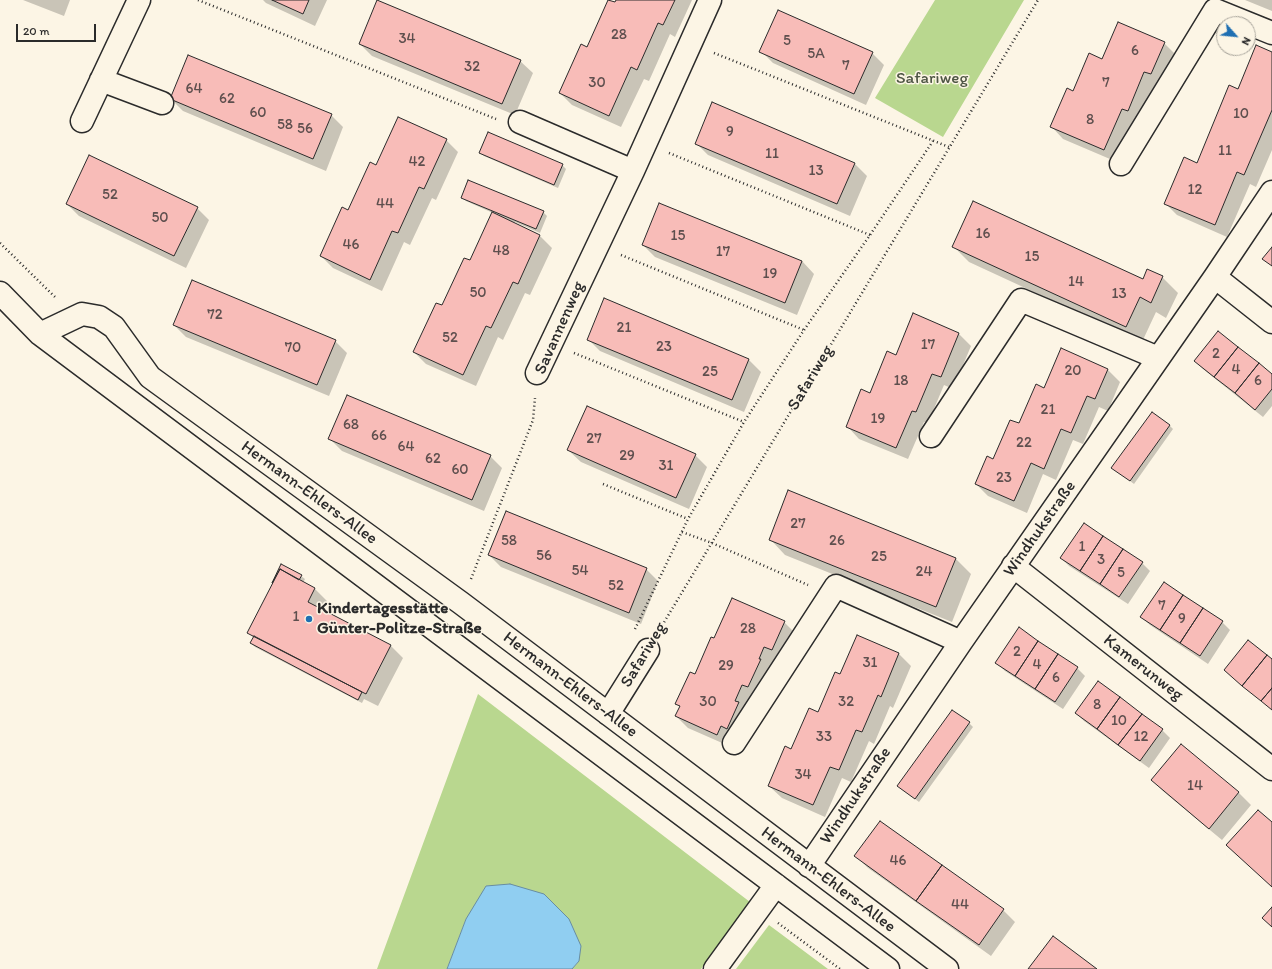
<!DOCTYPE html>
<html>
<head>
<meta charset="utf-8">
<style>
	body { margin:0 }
	#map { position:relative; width:1272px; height:969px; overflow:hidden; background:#fcf5e5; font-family:Itim,sans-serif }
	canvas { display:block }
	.north { position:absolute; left:1216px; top:16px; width:40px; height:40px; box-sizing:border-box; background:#fcf5e5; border:1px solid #a8a49b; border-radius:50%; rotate:117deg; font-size:11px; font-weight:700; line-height:16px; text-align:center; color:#2b2b2b }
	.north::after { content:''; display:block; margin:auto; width:14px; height:18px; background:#1f6fb2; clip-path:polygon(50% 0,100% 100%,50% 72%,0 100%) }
	.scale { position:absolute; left:16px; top:24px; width:80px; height:18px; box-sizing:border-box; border:2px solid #2b2b2b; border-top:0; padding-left:5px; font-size:12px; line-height:14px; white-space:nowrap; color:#2b2b2b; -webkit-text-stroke:3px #fcf5e5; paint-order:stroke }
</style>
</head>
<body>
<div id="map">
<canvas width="1272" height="969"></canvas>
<div class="north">N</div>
<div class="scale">20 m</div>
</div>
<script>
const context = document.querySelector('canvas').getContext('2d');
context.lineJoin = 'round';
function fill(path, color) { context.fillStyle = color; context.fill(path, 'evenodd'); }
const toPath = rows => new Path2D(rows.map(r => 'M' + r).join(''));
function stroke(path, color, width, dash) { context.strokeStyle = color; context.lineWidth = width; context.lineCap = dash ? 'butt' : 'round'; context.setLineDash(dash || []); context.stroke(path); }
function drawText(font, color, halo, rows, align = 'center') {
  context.font = font + ' Itim,sans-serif'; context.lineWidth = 3; context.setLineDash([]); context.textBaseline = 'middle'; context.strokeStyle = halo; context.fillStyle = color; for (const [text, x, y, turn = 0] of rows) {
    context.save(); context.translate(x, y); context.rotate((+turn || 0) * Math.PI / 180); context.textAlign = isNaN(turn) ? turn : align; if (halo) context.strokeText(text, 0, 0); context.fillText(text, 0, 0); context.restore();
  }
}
fill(toPath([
	[935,0,1024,0,943,137,875,98],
	[478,694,750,902,701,969,572,969,579,961,466,919,447,969,377,969],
	[769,925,828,969,736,969]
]), '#b9d78f');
const water = toPath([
	[510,884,544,894,569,919,581,946,579,961,572,969,447,969,466,919,486,886,510,884]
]);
fill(water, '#90cef1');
stroke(water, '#688da2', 1);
fill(toPath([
	[23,0,70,0,64,16],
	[263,0,327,0,315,26,266,3],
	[610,0,616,3,617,0,692,0,675,37,670,34,649,81,644,79,621,127,572,105,560,93,588,48],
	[1245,0,1272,0,1272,11],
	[1164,43,1176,55,1163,86,1157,83,1140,123,1135,120,1117,162,1063,139,1051,126,1073,92,1102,61],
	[360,44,520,61,533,73,515,115,372,56],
	[761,51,872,53,884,65,866,105,773,63],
	[1272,53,1272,150,1256,187,1250,184,1227,237,1177,215,1165,203,1197,164,1238,90],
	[171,99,331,115,343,127,326,171,183,111],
	[446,140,458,152,436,200,432,198,410,245,404,242,382,291,333,268,321,256,377,167],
	[696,143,855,164,867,176,850,216,708,155],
	[480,153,562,165,566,169,558,188,484,156],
	[462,197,543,212,547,216,540,233,515,222,514,224,540,236,552,248,530,295,525,293,503,340,498,337,476,386,426,364,414,352,470,262,493,213,466,201],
	[67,204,197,208,209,220,186,268,79,216],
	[643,245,802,261,814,274,797,315,655,257],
	[953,246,1143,280,1162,277,1178,293,1166,318,1156,312,1142,342,969,262],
	[914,315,959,334,971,346,953,389,944,385,928,423,924,422,908,459,859,439,847,426,896,356],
	[174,325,335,341,347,353,329,396,186,337],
	[588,339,749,360,761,372,744,412,600,351],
	[1062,350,1108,370,1120,382,1108,411,1099,407,1083,444,1073,440,1056,480,1043,474,1027,513,988,496,976,484,1045,389],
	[1195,361,1272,375,1272,406,1263,417,1203,369],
	[1169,425,1173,429,1134,484,1113,468],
	[330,439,490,456,502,468,484,511,342,451],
	[568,450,695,455,707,467,689,509,581,462],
	[770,539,956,559,971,574,952,622,785,555],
	[489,555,646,569,658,581,641,624,501,567],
	[1061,558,1142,563,1150,571,1128,604,1069,566],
	[301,576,305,579,303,583,315,589,327,601,322,610,391,646,403,658,378,706,364,699,362,703,255,647,251,643,254,638,248,632],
	[1164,583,1222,622,1230,630,1208,664,1150,625,1141,617],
	[784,622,796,634,729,746,688,728,676,716,680,707,677,704,695,676],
	[857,636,899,654,911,666,893,708,890,706,874,744,869,741,851,782,842,778,825,817,782,798,769,786,792,750,818,713,840,675],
	[996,662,1077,668,1085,676,1063,709,1005,671],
	[1098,683,1162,730,1170,738,1149,768,1084,721,1076,713],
	[969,723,973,727,919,802,898,786],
	[1181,745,1239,793,1251,805,1222,840,1164,792,1152,780],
	[856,856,1003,910,1015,922,991,956,868,868]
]), '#0003');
const building = toPath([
	[272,0,309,0,303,14,272,0],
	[377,0,521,60,502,104,359,44,377,0],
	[608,0,615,2,616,0,675,0,663,25,658,23,637,70,631,67,609,116,559,93,581,44,587,47,608,0],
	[778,10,873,52,854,94,759,52,778,10],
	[1118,22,1165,42,1151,74,1144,72,1128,111,1122,109,1104,150,1050,127,1067,88,1073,91,1089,53,1102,59,1118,22],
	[1256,45,1272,52,1272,110,1244,175,1237,172,1215,225,1164,204,1184,157,1197,163,1229,85,1238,89,1256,45],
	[188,55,332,114,313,159,170,99,188,55],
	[712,102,855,163,837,204,695,144,712,102],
	[398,117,447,139,424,189,419,187,398,233,392,231,370,280,320,256,342,207,348,210,370,162,376,165,398,117],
	[488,132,563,164,554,185,479,153,488,132],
	[89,155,198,207,174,256,66,204,89,155],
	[468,180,544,211,536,229,461,198,468,180],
	[973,201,1143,279,1147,269,1163,276,1151,303,1140,297,1126,327,952,247,973,201],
	[659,203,802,261,785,303,642,245,659,203],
	[492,212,540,235,518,284,513,282,491,328,486,326,463,375,413,352,436,303,442,305,464,258,470,260,492,212],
	[1272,247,1272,266,1262,259,1272,247],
	[192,280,336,340,317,385,173,325,192,280],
	[604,298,749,359,732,400,587,340,604,298],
	[913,313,959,333,941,377,932,374,916,412,912,411,896,448,846,427,861,389,870,393,887,351,896,355,913,313],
	[1218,331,1238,347,1214,377,1194,361,1218,331],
	[1238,347,1259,363,1235,393,1214,377,1238,347],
	[1061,348,1108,369,1095,399,1087,396,1071,433,1061,429,1044,469,1031,463,1014,501,975,484,987,456,993,459,1010,420,1019,423,1036,384,1044,388,1061,348],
	[1259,363,1272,374,1272,389,1255,410,1235,393,1259,363],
	[347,395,491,455,472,500,328,439,347,395],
	[587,406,696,454,676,498,567,450,587,406],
	[1152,412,1170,425,1130,481,1111,468,1152,412],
	[788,490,956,558,936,607,769,540,788,490],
	[506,511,647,568,629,613,488,555,506,511],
	[1084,523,1103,536,1080,571,1060,558,1084,523],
	[1103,536,1123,549,1100,584,1080,571,1103,536],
	[1123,549,1143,562,1119,597,1100,584,1123,549],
	[281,564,302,575,299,580,280,569,272,583,281,564],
	[280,569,315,588,308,602,391,645,366,694,247,633,280,569],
	[1164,582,1183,595,1160,630,1140,617,1164,582],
	[1183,595,1203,608,1180,643,1160,630,1183,595],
	[732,598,785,621,772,650,764,647,759,659,761,659,748,687,742,685,735,701,739,702,727,729,721,726,717,735,675,716,680,706,675,704,690,672,695,674,711,637,714,638,732,598],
	[1203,608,1223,621,1200,656,1180,643,1203,608],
	[1019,627,1038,641,1015,676,995,663,1019,627],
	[857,635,899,653,881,697,878,695,862,732,856,730,839,770,830,767,813,805,768,786,785,746,791,749,809,708,818,712,835,672,840,674,857,635],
	[254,636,362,692,358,700,250,643,254,636],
	[1248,640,1267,655,1242,686,1224,670,1248,640],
	[1038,641,1058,654,1035,689,1015,676,1038,641],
	[1058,654,1078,667,1055,702,1035,689,1058,654],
	[1267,655,1272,659,1272,688,1261,701,1242,686,1267,655],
	[1098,681,1120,697,1097,729,1075,713,1098,681],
	[1272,688,1272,710,1261,701,1272,688],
	[1120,697,1142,714,1118,745,1097,729,1120,697],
	[952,710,970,722,915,799,897,786,952,710],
	[1142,714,1163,729,1140,761,1118,745,1142,714],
	[1181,744,1239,792,1209,829,1151,780,1181,744],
	[1258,810,1272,822,1272,887,1226,845,1258,810],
	[880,821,942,865,916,901,854,856,880,821],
	[942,865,1004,909,979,945,916,901,942,865],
	[1272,907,1272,927,1262,918,1272,907],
	[1053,936,1097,969,1028,969,1053,936]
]);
fill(building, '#f8bcb8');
stroke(building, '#2b2b2b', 1);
const minor = toPath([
	[101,80,162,103],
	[82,121,139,0],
	[520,122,633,171],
	[1121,164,1215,10,1272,33],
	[1215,277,1272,322],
	[0,293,40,334,888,969],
	[40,334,82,314,99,317,114,327,150,377,461,603,947,969],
	[537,373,633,171,710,0],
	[931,436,1021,300,1158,358],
	[1013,566,1272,769],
	[608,714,648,650],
	[734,743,836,586,961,642],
	[809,866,961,642,1215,277,1272,192],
	[715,969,776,885]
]);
stroke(minor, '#2b2b2b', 25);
stroke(toPath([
	[198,0,496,119],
	[714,53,949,147],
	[669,153,870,235],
	[0,243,57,299],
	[621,255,804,330],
	[574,353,744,422],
	[603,484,688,519],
	[682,532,712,543,808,585],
	[471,579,533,420,535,398],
	[635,629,688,519,744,422,804,330,870,235,933,141],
	[660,629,1038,0],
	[778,923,840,969]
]), '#2b2b2b', 2.5, [1, 3]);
stroke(minor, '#fcf5e5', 22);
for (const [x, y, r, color] of [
	[309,619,4,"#1f6fb2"]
]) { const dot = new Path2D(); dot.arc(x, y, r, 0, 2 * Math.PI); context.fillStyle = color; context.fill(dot); stroke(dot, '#fcf5e5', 1.5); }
drawText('15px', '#5e4f4e', null, [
	["28",619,35],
	["34",407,39],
	["5",787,41],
	["6",1135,51],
	["5A",816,54],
	["7",846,66],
	["32",472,67],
	["30",597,83],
	["7",1106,83],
	["64",194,89],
	["62",227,99],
	["60",258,113],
	["10",1241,114],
	["8",1090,120],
	["58",285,125],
	["56",305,129],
	["9",730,132],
	["11",1225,151],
	["11",772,154],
	["42",417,162],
	["13",816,171],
	["12",1195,190],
	["52",110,195],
	["44",385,204],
	["50",160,218],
	["16",983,234],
	["15",678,236],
	["46",351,245],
	["48",501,251],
	["17",723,252],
	["15",1032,257],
	["19",770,274],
	["14",1076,282],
	["50",478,293],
	["13",1119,294],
	["72",215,315],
	["21",624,328],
	["52",450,338],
	["17",928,345],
	["23",664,347],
	["70",293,348],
	["2",1216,354],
	["4",1236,370],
	["20",1073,371],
	["25",710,372],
	["18",901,381],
	["6",1258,381],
	["21",1048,410],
	["19",878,419],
	["68",351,425],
	["66",379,436],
	["27",594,439],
	["22",1024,443],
	["64",406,447],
	["29",627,456],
	["62",433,459],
	["31",666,466],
	["60",460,470],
	["23",1004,478],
	["27",798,524],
	["58",509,541],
	["26",837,541],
	["1",1082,547],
	["56",544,556],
	["25",879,557],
	["3",1101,560],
	["54",580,571],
	["24",924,572],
	["5",1121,573],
	["52",616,586],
	["7",1162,606],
	["1",296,617],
	["9",1182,619],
	["28",748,629],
	["2",1017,652],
	["31",870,663],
	["4",1037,665],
	["29",726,666],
	["6",1056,678],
	["30",708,702],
	["32",846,702],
	["8",1097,705],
	["10",1119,721],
	["33",824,737],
	["12",1141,737],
	["34",803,775],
	["14",1195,786],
	["46",898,861],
	["44",960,905]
]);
drawText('17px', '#4e5644', '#fcf5e5', [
	["Safariweg",932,79]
]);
drawText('17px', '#2b2b2b', '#fcf5e5', [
	["Savannenweg",560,328,-66],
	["Safariweg",811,378,-59],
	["Hermann-Ehlers-Allee",309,493,36],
	["Windhukstraße",1040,529,-55],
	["Safariweg",644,655,-59],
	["Kamerunweg",1143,668,38],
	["Hermann-Ehlers-Allee",570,685,37],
	["Windhukstraße",856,796,-56],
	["Hermann-Ehlers-Allee",828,880,37]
]);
drawText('bold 17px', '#2b2b2b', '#fcf5e5', [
	["Kindertagesstätte",317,609],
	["Günter-Politze-Straße",317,629]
], 'left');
</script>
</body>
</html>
